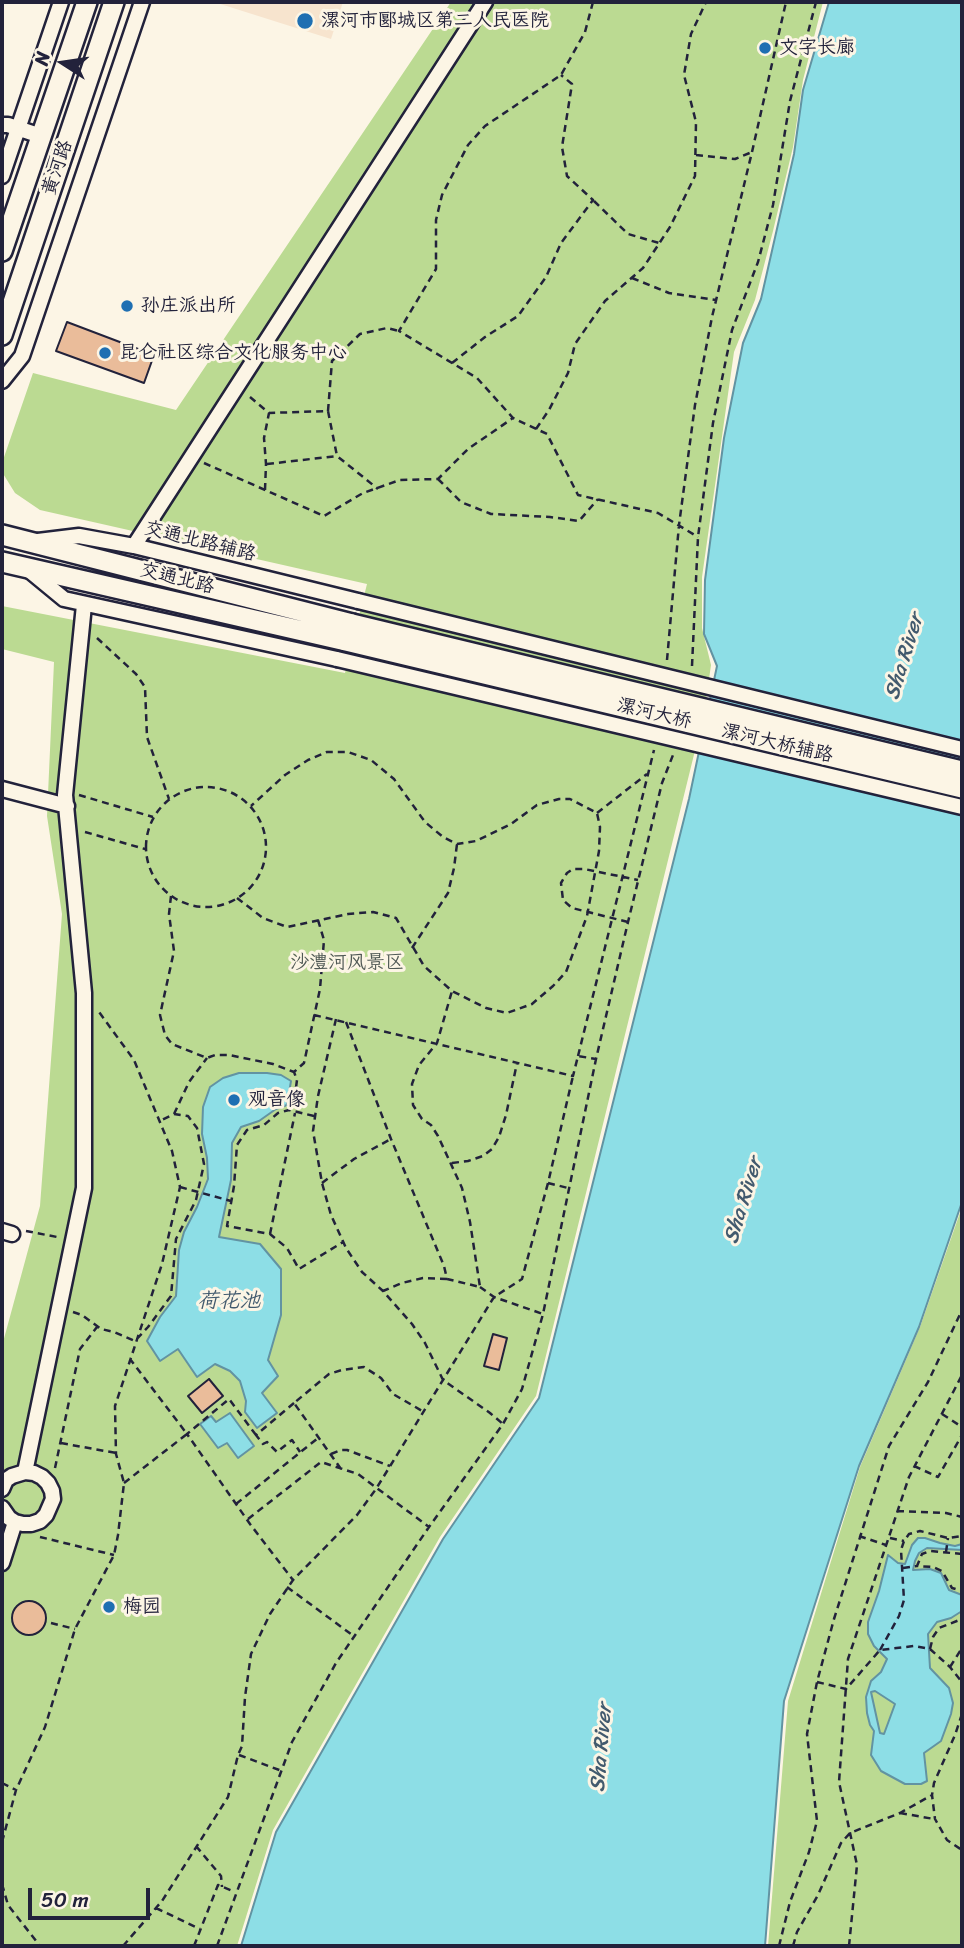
<!DOCTYPE html>
<html>
<head>
<meta charset="utf-8">
<style>
	body { margin:0 }
	#map { position:relative; width:964px; height:1948px; overflow:hidden; background:#fcf5e5; font-family:Sriracha,sans-serif }
	canvas { display:block }
	.frame { position:absolute; inset:0; border:4px solid #22223b; pointer-events:none }
	.north { position:absolute; left:28px; top:28px; width:70px; height:70px; -webkit-text-stroke:5px #fcf5e5; paint-order:stroke; rotate:282deg; font-size:19px; font-weight:700; line-height:28px; text-align:center; color:#22223b }
	.north::after { content:''; display:block; margin:auto; width:24px; height:32px; background:#22223b; clip-path:polygon(50% 0,100% 100%,50% 72%,0 100%) }
	.scale { position:absolute; left:28px; top:1888px; width:122px; height:32px; box-sizing:border-box; border:4px solid #22223b; border-top:0; padding-left:9px; font-size:21px; line-height:24px; white-space:nowrap; color:#22223b; -webkit-text-stroke:5px #fcf5e5; paint-order:stroke }
</style>
</head>
<body>
<div id="map">
<canvas width="964" height="1948"></canvas>
<div class="frame"></div>
<div class="north">N</div>
<div class="scale">50 m</div>
</div>
<script>
const context = document.querySelector('canvas').getContext('2d');
context.lineJoin = 'round';
function fill(path, color) { context.fillStyle = color; context.fill(path, 'evenodd'); }
const toPath = rows => new Path2D(rows.map(r => 'M' + r).join(''));
function stroke(path, color, width, dash) { context.strokeStyle = color; context.lineWidth = width; context.lineCap = dash ? 'butt' : 'round'; context.setLineDash(dash || []); context.stroke(path); }
function drawText(font, color, halo, rows, align = 'center') {
  context.font = font + ' Sriracha,"LXGW WenKai TC",sans-serif'; context.lineWidth = 6; context.setLineDash([]); context.textBaseline = 'middle'; context.strokeStyle = halo; context.fillStyle = color; for (const [text, x, y, turn = 0] of rows) {
    context.save(); context.translate(x, y); context.rotate((+turn || 0) * Math.PI / 180); context.textAlign = isNaN(turn) ? turn : align; if (halo) context.strokeText(text, 0, 0); context.fillText(text, 0, 0); context.restore();
  }
}
fill(toPath([
	[214,2,343,2,331,39]
]), '#f7e4ce');
fill(toPath([
	[451,2,823,2,803,80,793,147,773,231,755,300,734,352,702,577,702,628,711,665,704,714,536,1396,440,1537,273,1830,237,1946,2,1946,2,1346,40,1206,62,914,47,816,54,662,2,649,2,606,345,673,367,584,40,510,15,493,2,472,2,463,33,373,176,410],
	[962,1207,962,1946,768,1946,788,1701,860,1467,920,1327]
]), '#bbda92');
const water = toPath([
	[829,2,962,2,962,1202,919,1327,859,1466,784,1701,765,1946,241,1946,276,1832,443,1539,539,1398,689,799,717,666,704,634,705,580,724,438,743,343,761,299,794,154,803,90,829,2],
	[239,1073,267,1073,281,1075,291,1081,287,1105,276,1109,259,1121,241,1127,232,1143,231,1180,219,1237,260,1244,281,1269,281,1315,268,1360,278,1376,262,1393,277,1413,257,1428,245,1412,246,1401,240,1381,230,1371,215,1364,197,1377,178,1349,160,1361,147,1341,160,1317,176,1296,179,1250,184,1232,197,1207,208,1179,207,1158,202,1134,203,1107,210,1087,223,1078,239,1073],
	[230,1413,254,1446,238,1458,227,1443,218,1448,200,1424,211,1416,216,1422,230,1413],
	[918,1538,925,1538,940,1543,955,1546,962,1544,962,1550,927,1548,919,1553,915,1561,913,1570,930,1569,941,1573,949,1590,962,1595,962,1611,951,1618,937,1622,928,1634,930,1668,949,1688,953,1703,951,1714,941,1741,924,1753,927,1781,921,1784,905,1784,881,1771,871,1755,874,1731,870,1725,867,1713,866,1697,871,1681,881,1672,887,1659,874,1646,868,1634,868,1622,879,1591,888,1555,898,1563,905,1564,912,1545,918,1538],
	[875,1691,895,1704,884,1734,880,1733,871,1692,875,1691]
]);
fill(water, '#8ddee6');
stroke(water, '#6293a2', 2);
const building = toPath([
	[67,322,154,355,144,383,56,351,67,322],
	[493,1334,507,1338,499,1370,484,1366,493,1334],
	[209,1379,223,1396,202,1413,188,1396,209,1379],
	'12 1618a17 17 0 1 1 34 0a17 17 0 1 1-34 0Z'
]);
fill(building, '#eabc9a');
stroke(building, '#22223b', 2);
const minor = toPath([
	[2,125,8,125,41,136],
	[2,176,61,2],
	[2,381,22,356,142,2],
	[38,541,79,536,134,546,358,601],
	[134,546,485,2],
	[30,571,64,599,337,659],
	[2,789,67,806],
	[2,1231,12,1234],
	[25,1472,84,1188,84,993,65,795,84,605],
	[2,1489,6,1480,12,1476,25,1472,34,1473,42,1477,48,1483,52,1491,53,1499,46,1515,40,1521,31,1524,23,1524,15,1522,9,1518,2,1508],
	[2,1563,15,1522]
]);
const secondary = toPath([
	[2,251,87,2],
	[2,335,114,2],
	[2,535,352,624],
	[2,562,346,641]
]);
stroke(minor, '#22223b', 19);
stroke(secondary, '#22223b', 24);
stroke(toPath([
	[593,2,585,32,561,75,485,126,468,145,442,195,436,220,436,269,399,331,477,378,513,418,547,434,578,495,658,513,698,537],
	[696,155,735,159,752,152],
	[594,201,628,234,659,243],
	[632,278,669,293,716,300],
	[452,363,485,337,518,316,546,277,561,243,593,200,567,176,562,147,572,84,561,75],
	[250,397,269,413,328,411,337,456,378,489],
	[328,411,332,361,360,334,387,328,399,331],
	[536,429,549,410,568,373,575,344,605,301,643,268,670,227,695,176,696,122,684,75,691,34,706,2],
	[204,463,324,516,363,493,400,480,438,479,468,449,513,418],
	[267,464,337,456],
	[438,479,461,502,491,514,550,517,579,521,598,499],
	[265,490,266,464,264,438,269,413],
	[97,638,136,674,145,687,147,737,169,799],
	[667,660,679,525,695,405,712,317,752,152,786,2],
	[692,666,698,537,713,423,732,330,758,262,773,205,790,101,816,2],
	'146 847a60 60 0 1 1 120 0a60 60 0 1 1-120 0Z',
	[79,795,153,817],
	[597,813,647,774],
	[85,832,145,849],
	[171,896,169,914,174,951,160,1015,165,1035,172,1044,207,1058,215,1055,229,1055,273,1064,294,1072],
	[237,898,263,918,287,927,348,914,373,912,396,918,424,966,452,991,486,1008,507,1013,532,1004,553,986,566,972,587,916,599,851,600,827,597,813,570,799,559,799,537,805,511,824,476,841,457,844,443,837,425,822,394,779,371,760,348,752,327,752,308,760,285,775,251,806],
	[628,922,572,908,563,900,561,883,567,873,573,869,584,869,638,880],
	[412,948,448,893,454,868,457,844],
	[314,1015,573,1076,578,1056,596,1059],
	[336,1019,318,1096,313,1131,322,1183,331,1215,346,1248,362,1272,383,1291],
	[346,1022,391,1139,444,1266,447,1279,480,1287,470,1222,462,1188,438,1136,431,1125,422,1119,413,1105,412,1084,419,1065,437,1043,452,991],
	[578,1056,654,750],
	[289,1110,295,1095,297,1080,294,1072,304,1063,320,989,324,940,318,920],
	[174,1114,189,1082,207,1058],
	[314,1116,289,1110,278,1113,264,1125,247,1130,237,1145,234,1186,227,1226,270,1234,287,1248,299,1269,343,1242],
	[452,1163,468,1161,483,1156,492,1149,499,1137,506,1115,517,1063],
	[322,1183,354,1159,391,1139],
	[548,1183,568,1188],
	[180,1187,231,1201],
	[26,1231,57,1237],
	[270,1234,295,1113],
	[447,1279,423,1278,402,1283,383,1291,412,1324,425,1343,443,1380,490,1413,503,1424],
	[480,1287,494,1297,543,1314],
	[73,1312,82,1315,101,1329,114,1332,135,1341,148,1327,171,1296,176,1239,196,1200,204,1164,197,1128,188,1116,174,1114,160,1121],
	[294,1403,256,1435,263,1444,267,1442,277,1452,292,1440,300,1452],
	[942,1414,962,1427],
	[256,1435,229,1399,187,1434,250,1524,293,1580],
	[61,1443,116,1453],
	[331,1454,341,1450,347,1450,390,1466],
	[914,1466,938,1477,962,1435],
	[55,1468,80,1349,97,1327],
	[341,1469,294,1403,329,1374,342,1370,364,1367,381,1378,393,1394,424,1412],
	[124,1483,187,1434,130,1359],
	[236,1504,318,1438],
	[897,1511,946,1513,962,1517],
	[248,1519,321,1462,358,1474,429,1527],
	[859,1536,886,1545],
	[40,1537,114,1555],
	[890,1538,904,1541],
	[946,1552,948,1538],
	[962,1554,930,1551,922,1554,917,1566,933,1567,942,1571,952,1588,962,1591],
	[903,1568,917,1566],
	[287,1587,355,1637],
	[51,1623,75,1629],
	[930,1649,933,1637,939,1628,962,1619],
	[880,1650,899,1616,904,1600,901,1550,904,1541,909,1534,920,1531,948,1538,962,1536],
	[950,1667,962,1648],
	[817,1682,846,1689,880,1650,914,1646,930,1649,950,1667,961,1681,962,1690],
	[962,1714,955,1735,934,1783,932,1795,935,1819,947,1840,962,1850],
	[239,1755,282,1771],
	[2,1783,16,1790],
	[900,1813,934,1819],
	[2,1842,16,1790,45,1727,75,1629,114,1555,118,1535,124,1483,116,1454,115,1406,162,1264,180,1187,172,1151,134,1060,99,1012],
	[196,1846,221,1876,222,1887],
	[2,1884,8,1905,40,1946],
	[156,1908,200,1929],
	[123,1946,162,1901,228,1797,238,1755,242,1746,245,1697,251,1654,270,1614,293,1580,357,1515,376,1489,494,1297,522,1279,548,1183,573,1076],
	[194,1946,218,1885,235,1892],
	[217,1946,292,1742,336,1663,429,1527,503,1424,522,1389,543,1314,596,1059,628,922,662,783,673,755],
	[779,1946,790,1902,809,1852,817,1821,807,1734,817,1682,834,1619,889,1446,928,1382,962,1310],
	[793,1946,797,1932,818,1895,841,1843,850,1833,900,1813,932,1795],
	[849,1946,857,1865,839,1782,848,1659,909,1477,962,1375]
]), '#22223b', 2.5, [7, 5]);
stroke(minor, '#fcf5e5', 14);
stroke(secondary, '#fcf5e5', 19);
const minorBridge = toPath([
	[358,601,962,749],
	[337,659,962,807]
]);
const secondaryBridge = toPath([
	[352,624,962,771],
	[346,641,962,788]
]);
stroke(minorBridge, '#22223b', 19, []);
stroke(secondaryBridge, '#22223b', 24, []);
stroke(minorBridge, '#fcf5e5', 14);
stroke(secondaryBridge, '#fcf5e5', 19);
for (const [x, y, r, color] of [
	[305,21,9,"#1f6fb2"],
	[765,48,7,"#1f6fb2"],
	[127,306,7,"#1f6fb2"],
	[105,353,7,"#1f6fb2"],
	[234,1100,7,"#1f6fb2"],
	[109,1607,7,"#1f6fb2"]
]) { const dot = new Path2D(); dot.arc(x, y, r, 0, 2 * Math.PI); context.fillStyle = color; context.fill(dot); stroke(dot, '#fcf5e5', 2.5); }
drawText('19px', '#22223b', '#fcf5e5', [
	["漯河市郾城区第二人民医院",321,21],
	["文字长廊",779,48],
	["孙庄派出所",141,306],
	["昆仑社区综合文化服务中心",119,353],
	["观音像",248,1100],
	["梅园",123,1607]
], 'left');
drawText('19px', '#22223b', '#fcf5e5', [
	["黄河路",58,168,-71],
	["交通北路辅路",200,542,14],
	["交通北路",177,579,14],
	["漯河大桥",654,714,13],
	["漯河大桥辅路",777,744,13]
]);
drawText('19px', '#505955', '#fcf5e5', [
	["沙澧河风景区",347,963]
]);
drawText('italic 21px', '#425a6e', '#fcf5e5', [
	["Sha River",905,657,-73],
	["Sha River",744,1201,-73],
	["荷花池",229,1302],
	["Sha River",602,1748,-85]
]);
</script>
</body>
</html>
